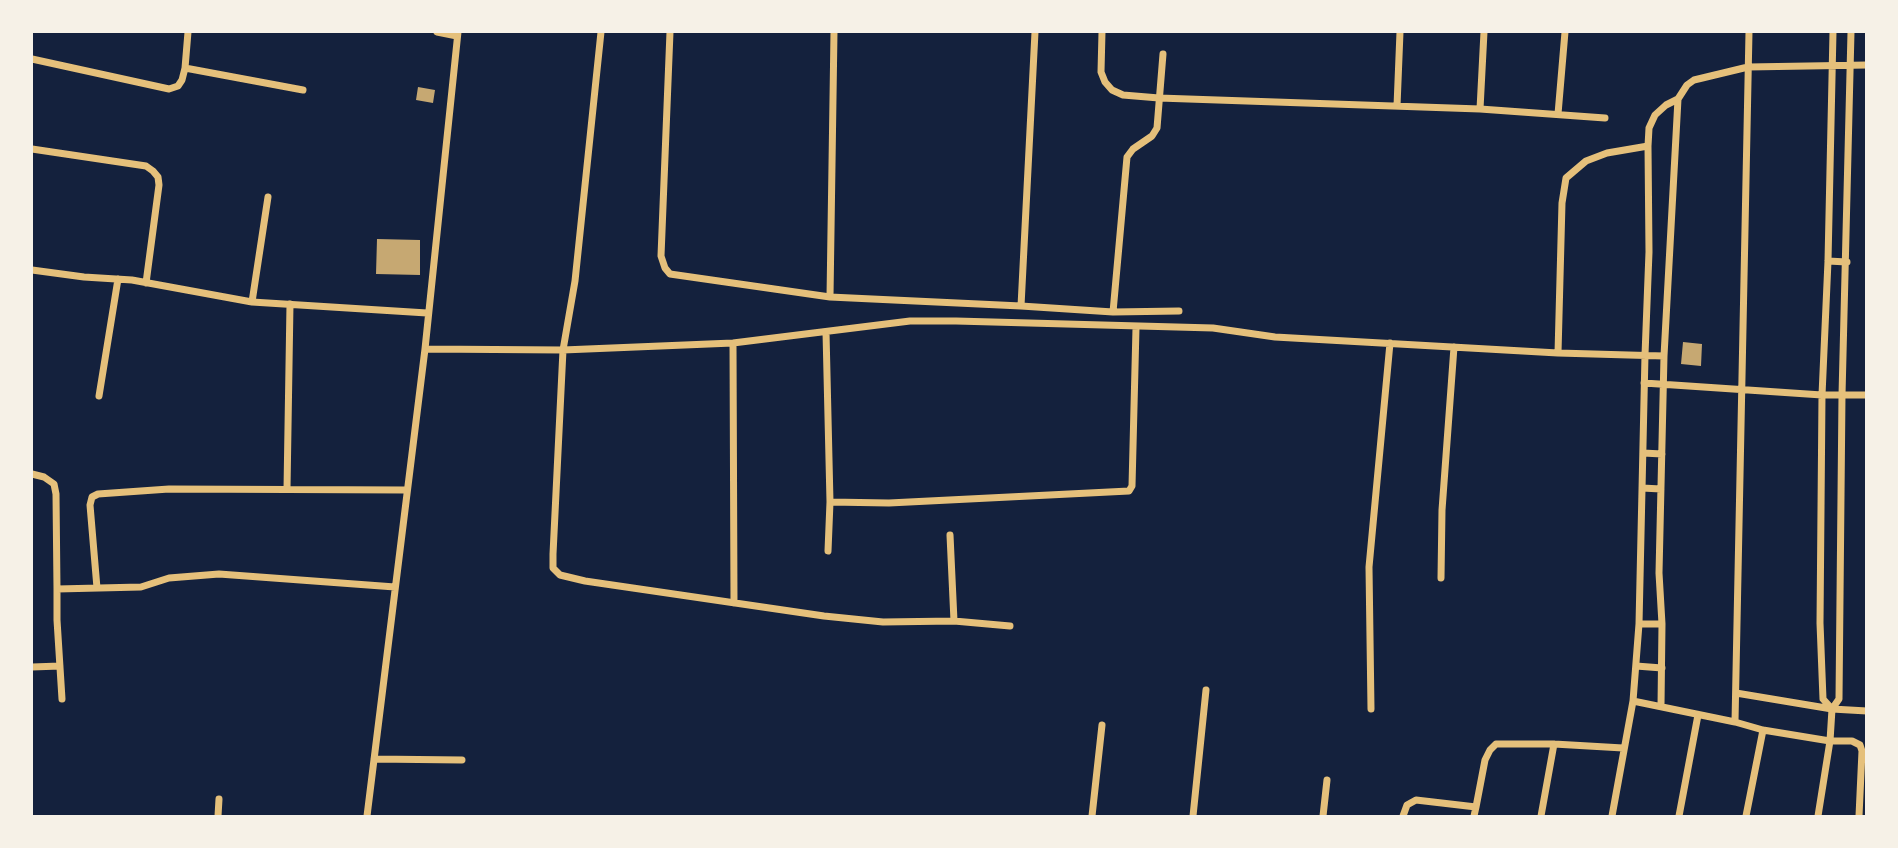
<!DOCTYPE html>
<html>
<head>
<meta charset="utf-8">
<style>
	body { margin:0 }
	#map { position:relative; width:1898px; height:848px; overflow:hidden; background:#14213d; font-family:Raleway,sans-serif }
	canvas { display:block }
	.frame { position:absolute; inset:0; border:33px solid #f6f1e7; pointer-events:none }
</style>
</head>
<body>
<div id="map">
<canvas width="1898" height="848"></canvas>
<div class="frame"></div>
</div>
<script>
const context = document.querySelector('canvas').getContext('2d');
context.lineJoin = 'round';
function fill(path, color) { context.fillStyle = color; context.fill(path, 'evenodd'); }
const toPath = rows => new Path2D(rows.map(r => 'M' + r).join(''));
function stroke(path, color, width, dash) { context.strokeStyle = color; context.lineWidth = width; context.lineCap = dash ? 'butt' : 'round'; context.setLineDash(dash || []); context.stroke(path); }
fill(toPath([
	[418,87,435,90,433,103,416,100],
	[377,239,420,240,420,275,376,274],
	[1683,342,1702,344,1701,366,1681,364]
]), '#c6a872');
stroke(toPath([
	[437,32,457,36],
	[670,32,661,256,665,268,670,274,830,297,1021,306,1035,32],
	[1102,32,1101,72,1105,82,1112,90,1123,95,1159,98,1480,109,1605,118],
	[1851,32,1842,395,1839,699,1832,709,1830,741,1852,741,1860,745,1862,751,1859,816],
	[32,59,169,89,178,86,182,80,185,68,188,32],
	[185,68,303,90],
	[1397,106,1400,32],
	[1480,109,1484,32],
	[1558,114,1565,32],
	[32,149,146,166,153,171,158,177,159,185,146,283],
	[1828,261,1847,262],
	[32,270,84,277,132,280,252,302,427,313],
	[830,297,834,32],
	[252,302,268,197],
	[1021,306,1113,312,1179,311],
	[1113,312,1127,157,1133,149,1152,136,1157,128,1163,54],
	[826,332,830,502,828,551],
	[733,343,734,603],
	[425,349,563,350,575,281,601,32],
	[1558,353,1562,203,1566,178,1586,161,1607,153,1648,146],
	[1644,383,1822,395,1867,395],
	[99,396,118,279],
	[1643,453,1662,454],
	[32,474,44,477,54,484,56,494,57,589],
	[1642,488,1661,489],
	[287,489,290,304],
	[830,502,889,503,1129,491,1132,486,1136,328],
	[950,535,954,621],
	[1441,578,1442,510,1454,347],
	[97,588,90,505,92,497,98,494,169,489,406,490],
	[1639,624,1662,624],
	[1010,626,954,621,883,622,824,616,585,581,560,575,553,568,553,554,563,350,733,343,910,321,956,321,1213,328,1275,337,1558,353,1664,356],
	[1636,666,1662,668],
	[32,667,60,666],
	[1736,693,1832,709,1867,711],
	[62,699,57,620,57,589,141,587,169,578,219,574,395,587],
	[1633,701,1735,722,1763,730,1830,741,1818,816],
	[1661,706,1662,624,1659,573,1664,356,1678,99,1687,85,1694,80,1748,67,1867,65],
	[1371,709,1369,567,1390,343],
	[1832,709,1823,699,1820,623,1822,395,1828,261,1833,32],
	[1735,722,1749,32],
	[374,759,462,760],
	[1476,807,1485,760,1490,750,1496,744,1554,744,1623,748],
	[218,816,219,799],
	[367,816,425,349,458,32],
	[1092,816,1102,725],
	[1193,816,1206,690],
	[1323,816,1327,780],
	[1403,816,1407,805,1416,800,1476,807,1474,816],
	[1541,816,1554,744],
	[1612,816,1633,701,1639,624,1645,355,1649,252,1648,146,1649,128,1655,115,1666,105,1678,99],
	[1679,816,1698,715],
	[1746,816,1763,730]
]), '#e5c07b', 7);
</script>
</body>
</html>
